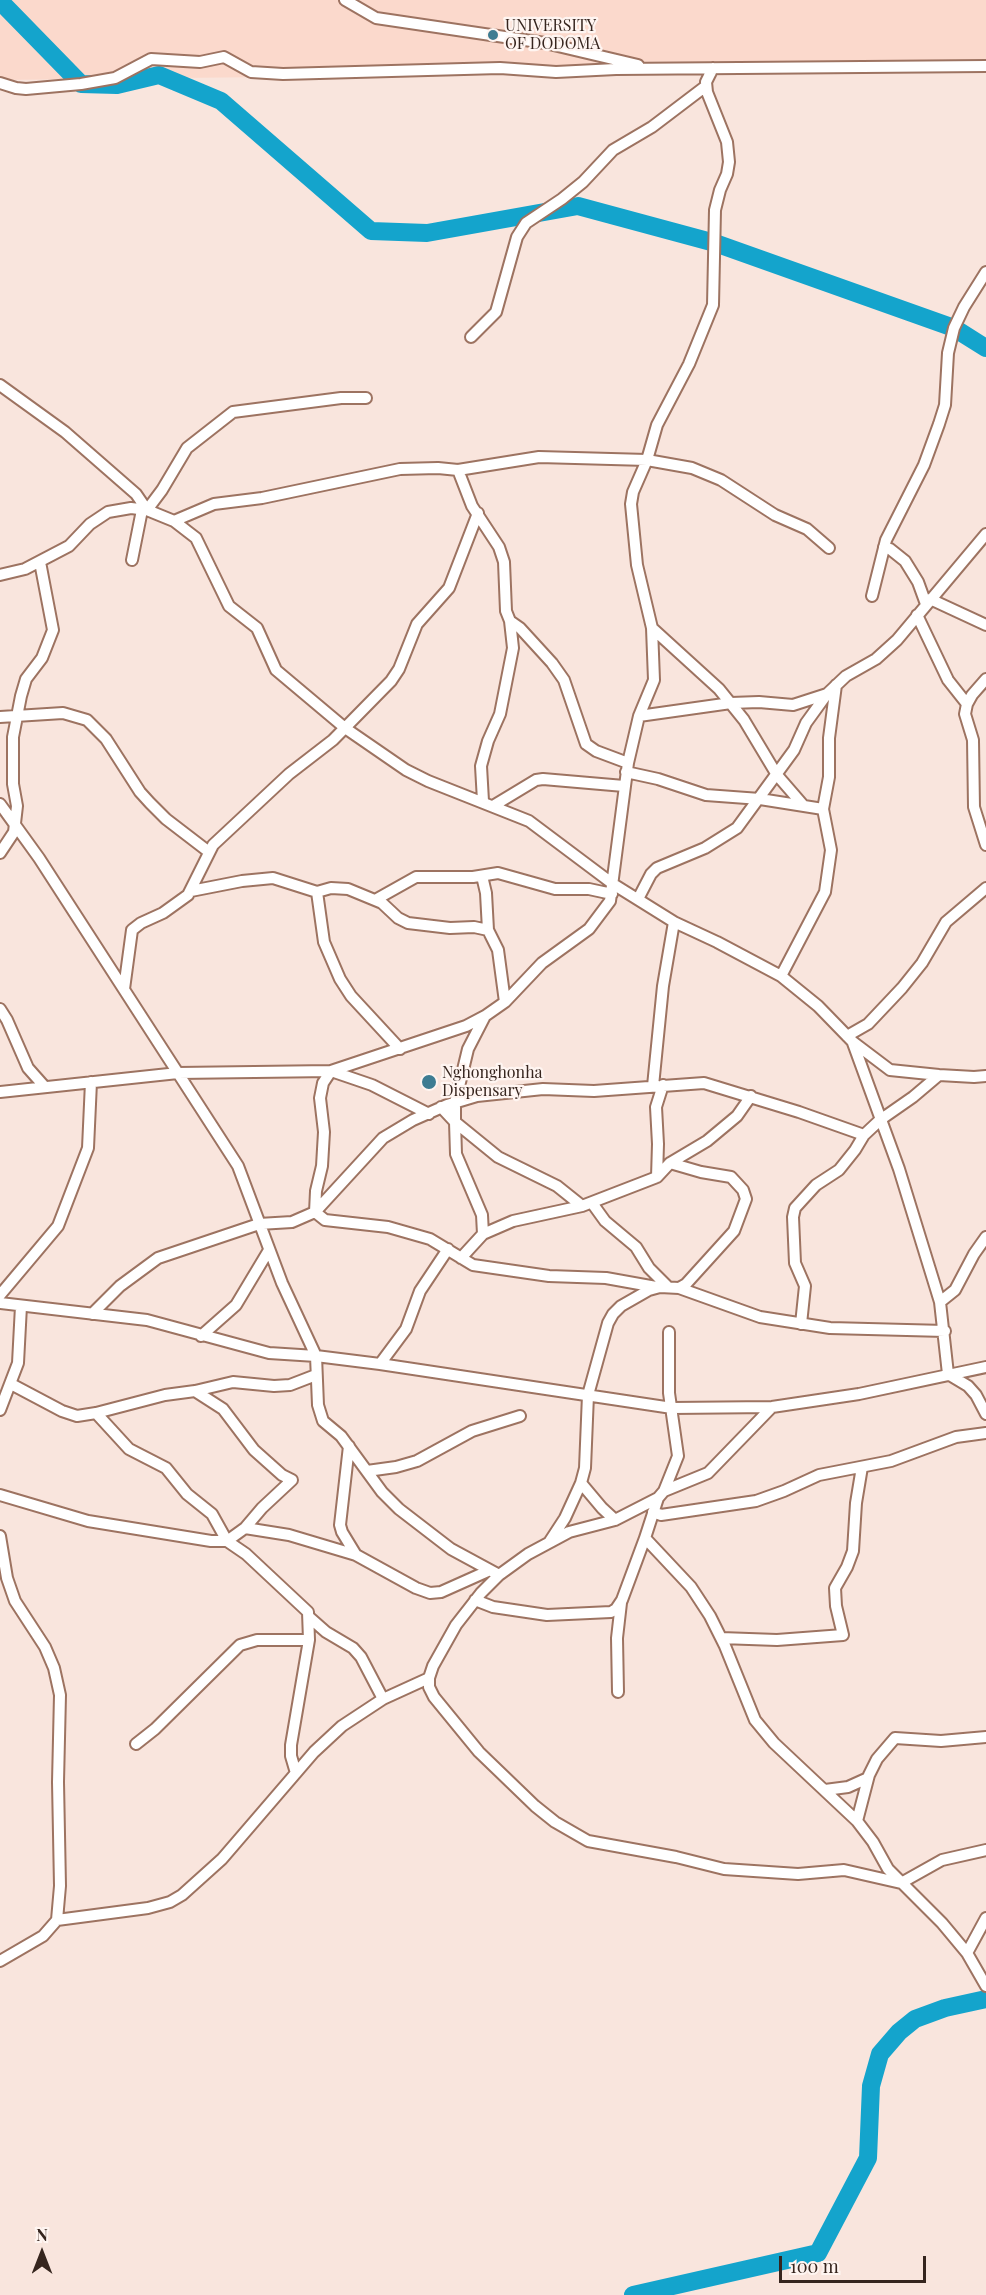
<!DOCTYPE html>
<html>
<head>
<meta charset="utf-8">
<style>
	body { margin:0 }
	#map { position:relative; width:986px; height:2295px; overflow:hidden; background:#f9e5dd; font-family:"Playfair Display",serif }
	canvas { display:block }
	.north { position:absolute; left:12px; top:2223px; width:60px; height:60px; -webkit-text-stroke:4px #fff5f1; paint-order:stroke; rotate:0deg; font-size:16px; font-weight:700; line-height:24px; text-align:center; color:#36251e }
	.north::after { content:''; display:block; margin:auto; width:21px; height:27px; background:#36251e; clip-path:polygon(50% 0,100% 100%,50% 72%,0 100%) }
	.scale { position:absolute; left:779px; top:2256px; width:147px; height:27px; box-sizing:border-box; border:3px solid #36251e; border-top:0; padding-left:8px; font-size:18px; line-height:21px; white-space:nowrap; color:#36251e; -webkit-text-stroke:4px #fff5f1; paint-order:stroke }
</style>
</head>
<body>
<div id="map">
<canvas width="986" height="2295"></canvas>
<div class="north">N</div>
<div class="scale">100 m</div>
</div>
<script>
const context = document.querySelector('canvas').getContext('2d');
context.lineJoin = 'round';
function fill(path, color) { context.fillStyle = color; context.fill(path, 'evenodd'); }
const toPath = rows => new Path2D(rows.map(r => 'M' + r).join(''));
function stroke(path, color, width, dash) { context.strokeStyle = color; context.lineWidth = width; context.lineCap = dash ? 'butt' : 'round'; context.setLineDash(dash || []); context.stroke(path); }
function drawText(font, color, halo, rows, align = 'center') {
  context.font = font + ' "Playfair Display",serif'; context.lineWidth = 4.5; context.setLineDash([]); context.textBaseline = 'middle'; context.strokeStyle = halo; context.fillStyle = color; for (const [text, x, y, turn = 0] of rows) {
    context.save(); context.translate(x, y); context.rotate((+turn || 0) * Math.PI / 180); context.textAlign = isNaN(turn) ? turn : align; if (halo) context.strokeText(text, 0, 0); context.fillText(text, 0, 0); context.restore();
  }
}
fill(toPath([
	[0,0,986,0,986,69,0,80]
]), '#fbd9cc');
stroke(toPath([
	[0,1,81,84,117,85,159,75,221,101,371,231,427,233,578,206,715,243,954,328,986,348],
	[633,2295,818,2253,868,2158,871,2086,880,2054,899,2032,915,2019,945,2008,986,1999]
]), '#14a4cc', 18);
const minor = toPath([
	[345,0,376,18,545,43,638,65],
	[0,83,16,88,26,89,81,84,115,78,151,59,200,62,224,57,251,72,283,74,500,68,556,72,616,69,986,66],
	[471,337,496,312,517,237,526,223,562,199,583,182,613,150,652,127,706,86],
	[0,385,65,432,136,494,147,510,162,490,187,448,233,412,341,398,366,398],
	[458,470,472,506,499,547,504,562,506,611,510,621,513,648,500,714,488,741,481,766,483,801],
	[174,521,214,504,262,498,400,469,438,468,458,470,539,457,647,460,692,468,721,480,775,515,807,529,829,548],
	[884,547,890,549,905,561,918,582,926,604],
	[132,560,142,510],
	[0,575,25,569,69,546,90,524,108,512,131,508,147,510,174,521,196,538,229,606,257,628,276,670,345,728,406,770,428,781,529,821,613,884,674,922,717,942,781,976,818,1006,853,1042,890,1070,939,1075,974,1077,986,1076],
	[872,596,886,540,924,465,939,424,945,405,948,353,954,328,964,307,986,272],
	[930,599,986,625],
	[917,615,948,680,967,704,965,714,973,740,974,807,986,845],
	[510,621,520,628,552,663,564,680,586,744,596,751,628,763],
	[652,628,719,689,744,720,777,775,803,805],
	[967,704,972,695,986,679],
	[639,716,731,703,759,702,793,705,827,694],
	[0,717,63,713,87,720,106,739,140,792,150,803,166,819,209,852],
	[626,772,658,779,706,795,760,799,823,809],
	[0,804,39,858,238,1166,282,1283,316,1356,318,1405,323,1421,341,1436,382,1492,399,1509,451,1549,499,1575],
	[493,806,536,780,543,779,624,786],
	[0,853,14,832,17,806,13,784,13,737,21,696,26,679,42,658,53,630,40,562],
	[482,876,486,893,488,930,498,950,505,1002],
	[191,891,242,881,273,878,317,892,331,888,348,889,382,903,398,918,408,923,450,928,474,927,488,930],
	[317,892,324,942,340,979,351,996,400,1049],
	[638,899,651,874,657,868,705,848,737,828,794,750,806,723,827,694,846,676,876,659,897,640,986,534],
	[375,900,416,877,473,877,498,873,555,889,589,889,612,894],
	[781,976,825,892,831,850,823,809,829,777,829,738,836,685],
	[124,989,132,930,141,923,163,913,188,895,213,845,289,774,333,740,391,681,399,669,417,624,449,588,478,513],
	[0,1009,7,1020,28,1068,44,1086],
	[847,1036,868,1024,902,988,922,963,946,922,986,888],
	[853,1043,899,1169,940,1302,948,1374,968,1386,976,1395,986,1414],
	[653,1086,663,986,674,922],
	[0,1092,178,1073,331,1071,372,1085,429,1114],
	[441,1107,455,1122,498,1157,557,1186,582,1206],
	[657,1177,658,1144,656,1107,663,1085],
	[592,1203,605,1221,636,1247,649,1268,668,1287],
	[483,1234,482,1215,456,1154,455,1122,455,1103,468,1049,485,1016],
	[461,1258,483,1234,513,1221,582,1206,657,1177,670,1163,707,1141,737,1116,751,1096],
	[656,1287,606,1278,549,1276,473,1265,430,1239,388,1227,325,1220,315,1212,316,1191,322,1166,324,1132,320,1098,323,1083,331,1071,466,1026,485,1016,505,1002,542,963,589,929,610,901,628,763,639,716,654,680,652,628,637,565,631,504,633,492,647,460,657,425,689,364,713,305,715,210,720,190,727,174,729,162,727,142,707,92,706,82,713,68],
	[679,1288,760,1317,830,1328,945,1331],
	[0,1295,58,1226,88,1148,91,1082],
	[940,1302,955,1290,974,1254,986,1237],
	[0,1303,147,1320,269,1353,316,1356,380,1364,672,1408,772,1407,859,1394,986,1367],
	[92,1314,120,1286,158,1258,259,1224,292,1222,315,1212,383,1138,413,1120,447,1105,477,1096,543,1089,594,1091,704,1083,799,1112,864,1135],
	[801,1324,805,1286,795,1263,793,1217,795,1208,816,1185,839,1170,855,1150,864,1135,880,1120,913,1097,939,1075],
	[669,1332,669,1393,678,1456,664,1491,658,1498,615,1520,569,1532,528,1554,499,1575,481,1593,456,1625,433,1666,429,1678,429,1687,434,1697,479,1752,535,1806,555,1822,588,1841,676,1857,724,1869,798,1874,844,1870,901,1883,942,1860,986,1850],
	[201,1336,236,1305,269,1250],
	[380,1364,406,1329,420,1291,448,1249],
	[11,1384,62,1411,77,1416,96,1413,165,1395,195,1391,233,1382,274,1386,290,1385,316,1375],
	[0,1410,18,1363,21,1306],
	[96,1413,129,1449,166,1468,187,1494,212,1514,227,1541,246,1554,308,1612,309,1640,291,1745,291,1756,296,1773],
	[349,1446,340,1525,342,1532,356,1555,416,1588,430,1593,441,1592,488,1571],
	[367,1471,396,1467,417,1461,472,1431,520,1416],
	[581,1483,602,1508,615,1520],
	[664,1491,708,1473,772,1407],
	[0,1495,88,1521,211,1541,227,1541,245,1528,262,1508,292,1480,282,1475,254,1450,223,1409,195,1391],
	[658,1498,645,1538,691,1587,710,1616,725,1646,755,1720,774,1743,857,1821,873,1842,888,1869,942,1923,967,1953,986,1986],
	[653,1512,661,1515,756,1501,784,1491,819,1475,891,1461,956,1437,986,1433],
	[245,1528,289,1535,356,1555],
	[0,1536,7,1578,15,1601,45,1647,54,1668,60,1695,58,1782,60,1886,57,1920,43,1936,0,1961],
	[550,1541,565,1518,581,1483,585,1468,588,1395,608,1323,613,1314,621,1306,649,1290,660,1287,679,1288,686,1284,734,1231,746,1199,743,1190,731,1177,701,1172,670,1163],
	[475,1600,493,1607,547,1615,611,1612,616,1609,622,1600,645,1538],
	[309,1617,326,1632,353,1648,361,1657,383,1699],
	[721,1638,777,1640,843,1635,836,1606,835,1588,847,1567,853,1551,856,1503,862,1467],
	[618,1692,617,1638,621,1603],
	[136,1744,155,1729,240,1645,257,1640,309,1640],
	[825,1790,848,1787,868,1778],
	[857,1821,869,1775,877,1759,895,1738,941,1741,986,1737],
	[57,1920,148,1908,170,1902,182,1895,222,1859,314,1752,342,1726,383,1699,429,1678],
	[967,1953,986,1918]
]);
stroke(minor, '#9d7361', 14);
stroke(minor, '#fff', 10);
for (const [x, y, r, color] of [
	[493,35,6,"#3e7c92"],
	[429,1082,8,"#3e7c92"]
]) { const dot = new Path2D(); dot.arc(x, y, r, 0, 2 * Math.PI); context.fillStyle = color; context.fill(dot); stroke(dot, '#fff5f1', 2); }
drawText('16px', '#36251e', '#fff5f1', [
	["UNIVERSITY",505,26],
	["OF DODOMA",505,44],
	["Nghonghonha",442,1073],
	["Dispensary",442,1091]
], 'left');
</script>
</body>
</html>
